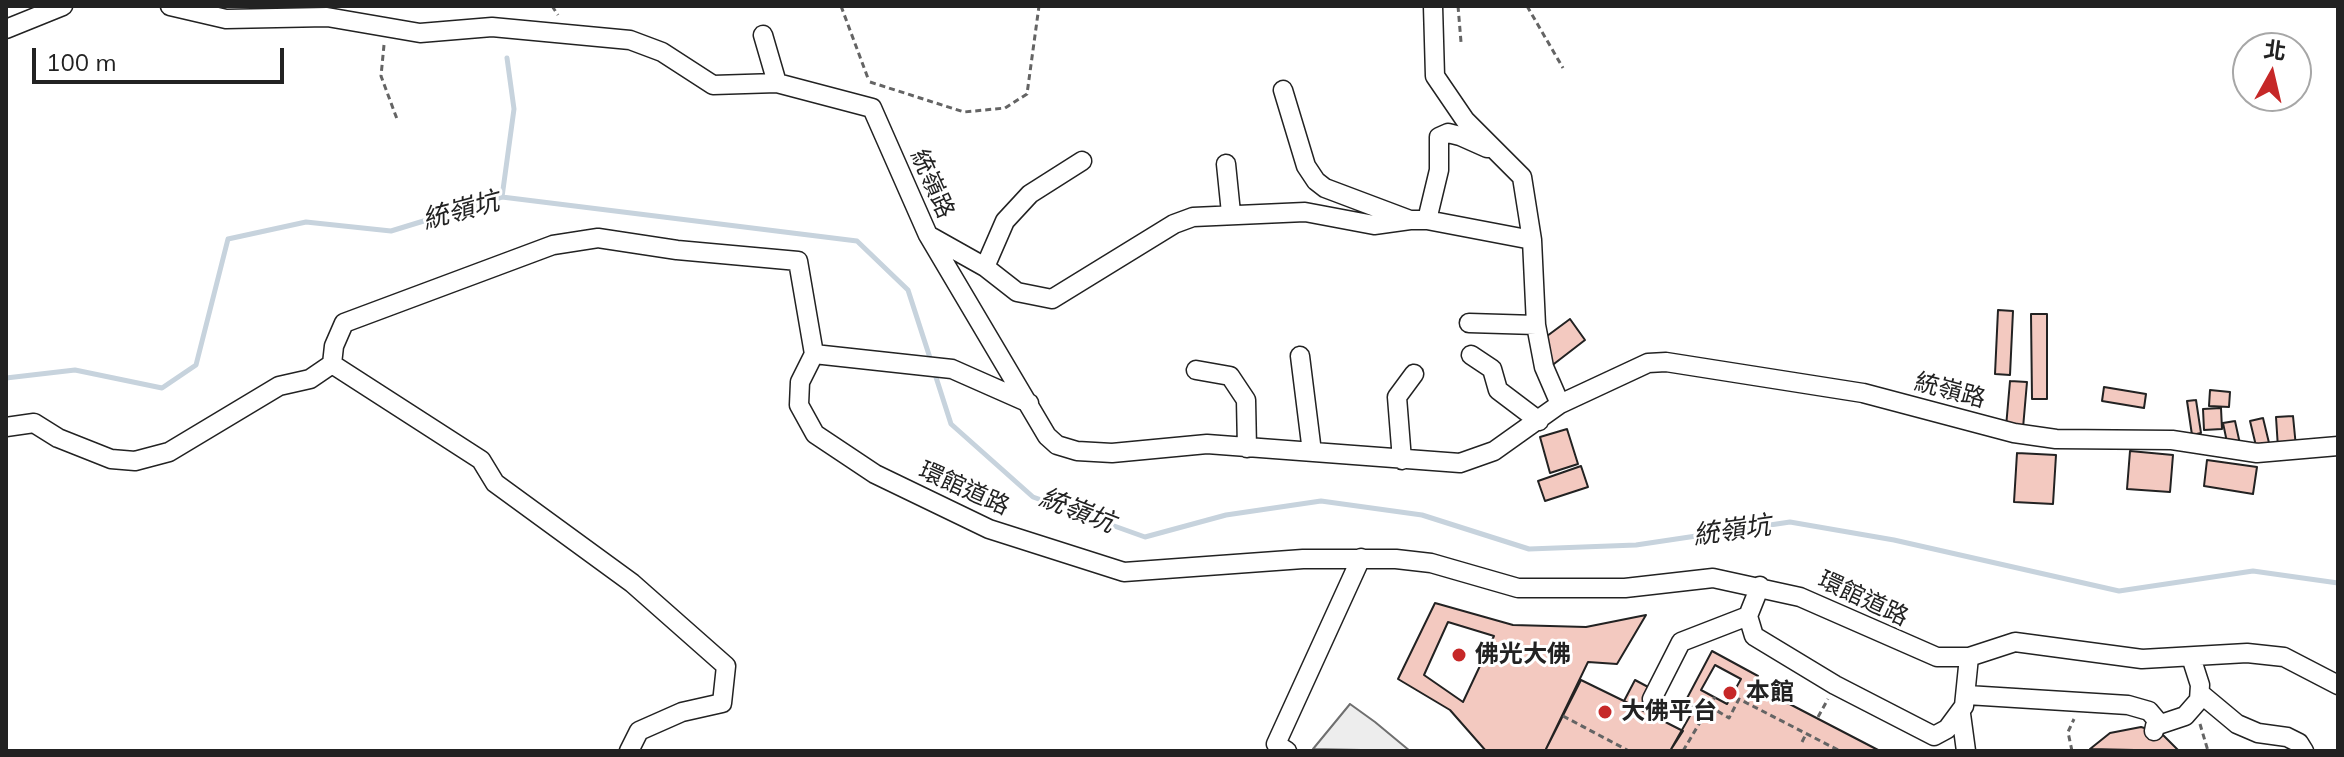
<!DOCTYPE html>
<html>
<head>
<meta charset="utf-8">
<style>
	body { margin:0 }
	#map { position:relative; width:2344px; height:757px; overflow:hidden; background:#fff; font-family:Mulish,"Noto Sans TC",sans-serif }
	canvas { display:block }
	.frame { position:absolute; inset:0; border:8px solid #222; pointer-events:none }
	.north { position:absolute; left:2232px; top:32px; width:80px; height:80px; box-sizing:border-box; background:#fff; border:2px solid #a7a7a7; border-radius:50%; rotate:8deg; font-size:22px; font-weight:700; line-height:32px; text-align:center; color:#222 }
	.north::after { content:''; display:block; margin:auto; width:28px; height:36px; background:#c62828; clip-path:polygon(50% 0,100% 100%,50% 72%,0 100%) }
	.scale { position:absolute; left:32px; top:48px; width:252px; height:36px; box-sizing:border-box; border:4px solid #222; border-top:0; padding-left:10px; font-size:24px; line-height:28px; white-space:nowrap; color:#222; -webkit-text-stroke:6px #fff; paint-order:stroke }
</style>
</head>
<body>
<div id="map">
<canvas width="2344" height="757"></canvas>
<div class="frame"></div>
<div class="north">北</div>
<div class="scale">100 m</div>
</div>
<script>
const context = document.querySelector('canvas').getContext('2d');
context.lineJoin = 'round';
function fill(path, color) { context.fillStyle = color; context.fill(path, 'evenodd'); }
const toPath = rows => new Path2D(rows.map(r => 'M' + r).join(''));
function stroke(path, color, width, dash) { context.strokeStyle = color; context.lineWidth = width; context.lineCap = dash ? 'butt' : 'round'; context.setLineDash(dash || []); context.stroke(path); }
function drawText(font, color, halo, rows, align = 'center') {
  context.font = font + ' Mulish,"Noto Sans TC",sans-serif'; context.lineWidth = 6; context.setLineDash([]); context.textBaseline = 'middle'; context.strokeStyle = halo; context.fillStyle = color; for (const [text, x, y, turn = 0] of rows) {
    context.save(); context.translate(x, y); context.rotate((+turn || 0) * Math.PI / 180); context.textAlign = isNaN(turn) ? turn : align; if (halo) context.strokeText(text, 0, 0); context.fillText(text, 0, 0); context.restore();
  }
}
const parking = toPath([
	[1350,704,1375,722,1410,751,1313,749,1350,704]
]);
fill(parking, '#ededed');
stroke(parking, '#6f6f6f', 2);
stroke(toPath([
	[502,197,514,109,507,58],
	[934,371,951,424,1033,497,1145,537,1226,515,1321,501,1422,515,1529,549,1636,545,1790,522,1894,540,2119,591,2253,571,2338,583],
	[6,378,75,370,162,388,196,365,228,239,306,222,391,231,502,197,857,241,908,290,931,361]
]), '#c7d3dd', 5);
const building = toPath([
	[1998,310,2013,311,2010,375,1995,374,1998,310],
	[2031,314,2047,314,2047,399,2032,399,2031,314],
	[1570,319,1585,340,1550,367,1543,339,1570,319],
	[2010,381,2027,382,2023,428,2006,427,2010,381],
	[2104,387,2146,394,2144,408,2102,401,2104,387],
	[2210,390,2230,392,2229,407,2209,406,2210,390],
	[2196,400,2201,433,2192,435,2187,401,2196,400],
	[2221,408,2222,429,2204,430,2203,409,2221,408],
	[2293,416,2296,447,2278,448,2276,417,2293,416],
	[2263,418,2270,447,2257,450,2250,421,2263,418],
	[2235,421,2240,444,2228,447,2223,423,2235,421],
	[1567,429,1578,464,1550,473,1540,437,1567,429],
	[2130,451,2173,455,2170,492,2127,489,2130,451],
	[2017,453,2056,455,2053,504,2014,502,2017,453],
	[2207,460,2257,467,2253,494,2204,486,2207,460],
	[1581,466,1588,487,1545,501,1538,481,1581,466],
	[1435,603,1513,625,1586,627,1646,615,1617,664,1588,662,1545,751,1486,751,1450,710,1398,679,1435,603],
	[1448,622,1494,636,1463,702,1424,675,1448,622],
	[1712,651,1758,676,1753,685,1880,751,1670,751,1695,707,1685,702,1712,651],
	[1715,665,1741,679,1727,704,1701,690,1715,665],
	[1581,680,1624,701,1683,731,1670,751,1545,751,1581,680],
	[1635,680,1650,688,1639,709,1624,701,1635,680],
	[2141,727,2161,733,2179,751,2090,749,2110,733,2141,727]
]);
fill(building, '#f3c9c0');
stroke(building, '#222', 2);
const minor = toPath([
	[170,6,226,19,327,17,420,33,492,27,630,40,662,52,713,85,777,83,872,108,928,235,1047,436,1057,445,1077,451,1112,453,1207,444,1460,463,1494,451,1560,404,1648,363,1666,362,1863,393,2014,433,2056,439,2172,440,2257,453,2338,446],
	[1433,6,1435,76,1465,120,1522,177,1532,240,1536,325,1544,367,1560,404],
	[6,29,63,6],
	[763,35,777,83],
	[1283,90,1306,166,1316,181,1325,188,1410,220,1427,220,1439,170,1439,137,1448,133,1460,136,1487,148],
	[1226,164,1231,213],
	[1427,220,1532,240],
	[928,235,985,267,1017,292,1052,299,1174,224,1193,217,1305,212,1374,225,1410,220],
	[985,267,1005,221,1030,194,1082,161],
	[1469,323,1536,325],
	[1471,355,1492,369,1498,390,1539,421],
	[1300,356,1312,452],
	[1196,370,1230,376,1246,400,1247,448],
	[1029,403,952,369,814,354,800,382,799,405,815,434,875,474,989,529,1124,572,1303,559,1396,559,1431,563,1518,588,1625,588,1713,578,1800,597,1937,657,1969,657,2015,642,2142,659,2247,653,2284,657,2338,685],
	[6,427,34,423,58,438,111,459,135,461,169,452,279,386,310,379,332,364],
	[1402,460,1397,397,1414,374],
	[1760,586,1748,616,1754,636,1835,685,1934,736,1947,729,1964,706,1969,657],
	[2201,694,2237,724,2258,733,2287,737,2299,743,2304,751],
	[1967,695,2128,705,2149,711,2160,724],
	[1652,699,1681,642,1748,616],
	[1961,714,1966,751],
	[2154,731,2155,726,2185,716,2199,700,2200,685,2191,657],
	[629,751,639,731,682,712,722,703,726,666,632,583,495,483,481,460,332,364,334,346,344,323,553,245,598,238,677,250,798,261,814,354],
	[1287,751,1276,744,1361,558]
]);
stroke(minor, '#222', 21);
stroke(toPath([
	[552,6,558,15],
	[841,6,869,81],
	[1458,6,1461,42],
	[1527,6,1563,68],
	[384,45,381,76,397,119],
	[870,82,964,112,1005,108,1027,94,1039,6],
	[1709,706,1729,718,1739,699,1840,751],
	[1563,716,1629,751],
	[1818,717,1828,699],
	[2200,724,2208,751],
	[1802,742,1806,734],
	[1683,751,1715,697],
	[2072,751,2068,732,2074,719]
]), '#646464', 3, [6, 4]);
stroke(minor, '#fff', 18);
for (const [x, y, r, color] of [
	[1459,655,8,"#c62828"],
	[1730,693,8,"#c62828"],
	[1605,712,8,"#c62828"]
]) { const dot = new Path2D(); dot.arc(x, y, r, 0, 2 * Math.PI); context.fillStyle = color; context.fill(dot); stroke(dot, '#fff', 3); }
drawText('24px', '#222', '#fff', [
	["統嶺路",932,184,66],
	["統嶺路",1950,391,15],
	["環館道路",964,489,24],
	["環館道路",1863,599,25]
]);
drawText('bold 24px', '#222', '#fff', [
	["佛光大佛",1475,655],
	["本館",1746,693],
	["大佛平台",1621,712]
], 'left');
drawText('italic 26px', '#222', '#fff', [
	["統嶺坑",461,211,-15],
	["統嶺坑",1077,511,21],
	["統嶺坑",1732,531,-8]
]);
</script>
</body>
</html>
